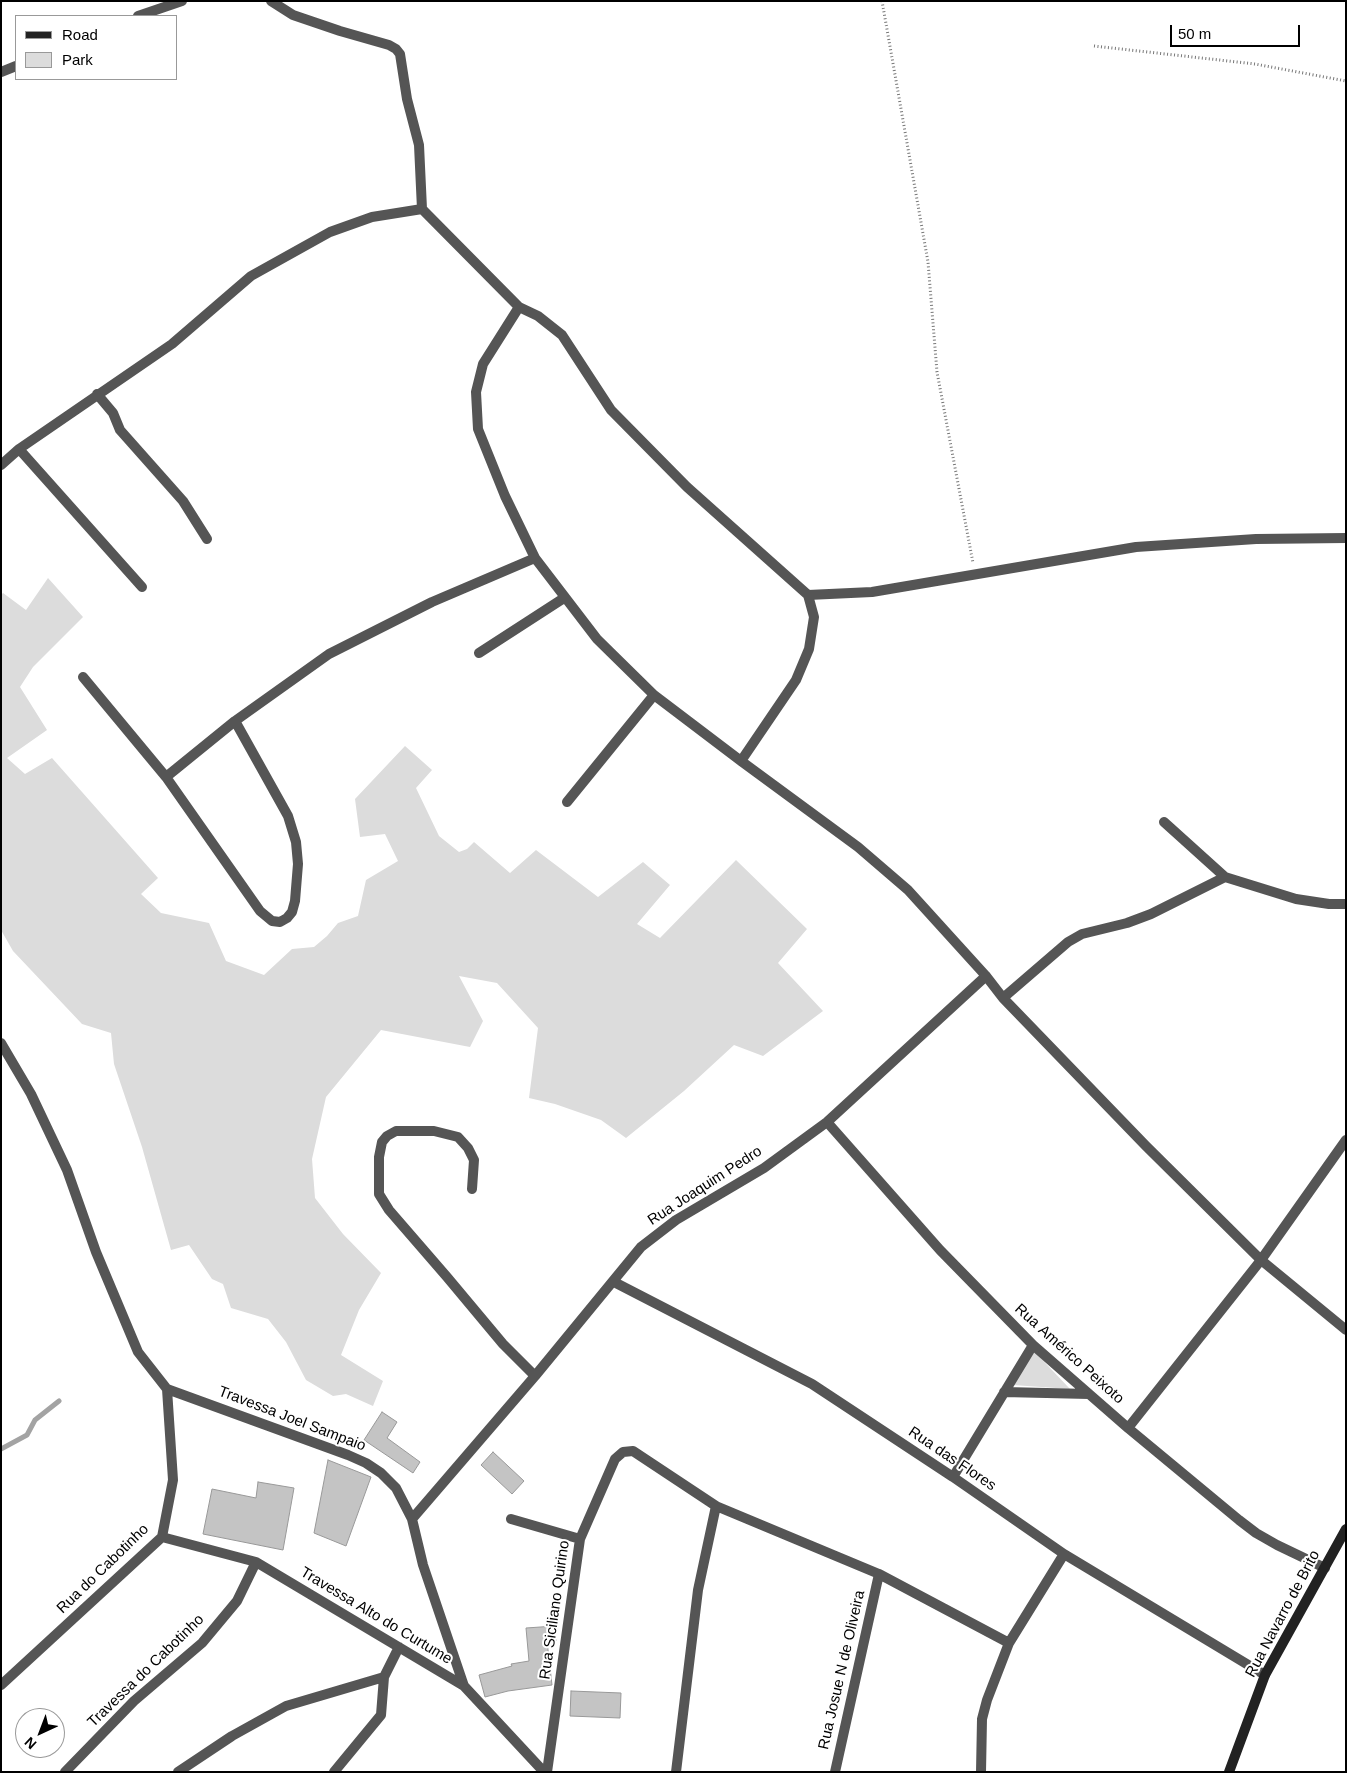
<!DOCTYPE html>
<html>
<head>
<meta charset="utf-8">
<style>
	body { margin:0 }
	#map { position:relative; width:1347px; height:1773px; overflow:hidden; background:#fff; font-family:Arial,sans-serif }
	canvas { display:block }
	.frame { position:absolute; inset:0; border:2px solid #000; pointer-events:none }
	.legend { position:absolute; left:15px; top:15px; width:162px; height:65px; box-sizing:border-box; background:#fff; border:1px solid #999; margin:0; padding:6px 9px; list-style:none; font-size:15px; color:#000 }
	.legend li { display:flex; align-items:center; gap:10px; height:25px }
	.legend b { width:25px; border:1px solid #999 }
	.north { position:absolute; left:15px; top:1708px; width:50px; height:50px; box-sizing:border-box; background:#fff; border:1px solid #999; border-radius:50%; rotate:223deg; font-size:14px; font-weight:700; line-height:20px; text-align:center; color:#000 }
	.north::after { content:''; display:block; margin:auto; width:18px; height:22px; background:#000; clip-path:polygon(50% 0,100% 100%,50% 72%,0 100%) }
	.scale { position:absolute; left:1170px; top:25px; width:130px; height:22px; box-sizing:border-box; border:2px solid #000; border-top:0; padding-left:6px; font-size:15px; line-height:18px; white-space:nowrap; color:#000; -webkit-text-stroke:4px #fff; paint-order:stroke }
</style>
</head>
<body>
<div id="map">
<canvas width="1347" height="1773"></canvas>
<div class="frame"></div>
<ul class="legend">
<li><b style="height:6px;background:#222"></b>Road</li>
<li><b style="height:14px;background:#dcdcdc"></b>Park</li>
</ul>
<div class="north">N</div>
<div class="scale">50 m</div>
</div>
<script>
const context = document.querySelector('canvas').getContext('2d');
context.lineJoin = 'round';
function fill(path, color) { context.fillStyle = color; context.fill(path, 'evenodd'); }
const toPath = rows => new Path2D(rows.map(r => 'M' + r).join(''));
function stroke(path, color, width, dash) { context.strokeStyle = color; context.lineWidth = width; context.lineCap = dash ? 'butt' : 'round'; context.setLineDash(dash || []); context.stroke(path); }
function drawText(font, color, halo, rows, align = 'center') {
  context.font = font + ' Arial,sans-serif'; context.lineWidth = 4; context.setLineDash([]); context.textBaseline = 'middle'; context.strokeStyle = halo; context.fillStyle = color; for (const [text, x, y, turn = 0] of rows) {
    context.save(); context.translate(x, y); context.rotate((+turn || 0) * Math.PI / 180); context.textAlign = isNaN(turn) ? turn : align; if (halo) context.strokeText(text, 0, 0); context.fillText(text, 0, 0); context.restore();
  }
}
fill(toPath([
	[48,578,83,617,33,667,20,687,47,730,7,758,25,774,52,758,158,878,141,894,161,913,209,923,226,961,264,975,292,949,314,947,327,936,338,923,358,916,366,880,398,861,385,834,360,837,355,799,405,746,432,770,416,788,439,836,459,852,467,849,474,842,510,873,536,850,598,897,643,862,670,885,637,924,660,938,736,860,807,929,778,963,823,1011,763,1056,734,1045,684,1091,626,1138,601,1120,555,1104,529,1098,538,1028,497,983,459,976,483,1021,470,1047,381,1030,326,1097,312,1159,315,1198,343,1234,381,1273,359,1310,341,1355,383,1381,373,1406,346,1394,333,1396,306,1380,286,1342,268,1319,231,1308,223,1284,212,1279,189,1245,171,1250,142,1147,114,1064,111,1033,82,1024,13,951,1,930,1,595,3,593,26,610],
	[1033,1350,1070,1389,1013,1385]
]), '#dcdcdc');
stroke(toPath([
	[1,1449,27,1435,35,1420,59,1401]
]), '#a3a3a3', 5);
const building = toPath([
	[382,1412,397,1422,387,1438,420,1462,413,1473,364,1440,382,1412],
	[493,1452,524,1481,512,1494,481,1465,493,1452],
	[328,1460,371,1477,346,1546,314,1533,328,1460],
	[258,1482,294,1488,283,1550,203,1534,212,1489,256,1498,258,1482],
	[555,1626,556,1641,547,1641,552,1685,508,1691,485,1697,479,1675,512,1666,511,1664,529,1661,526,1628,555,1626],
	[571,1691,621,1693,620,1718,570,1716,571,1691]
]);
fill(building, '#c4c4c4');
stroke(building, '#999', 1);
stroke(toPath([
	[882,1,928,262,937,372,973,563],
	[1094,46,1255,64,1346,81]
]), '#777', 3, [1, 2.5]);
stroke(toPath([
	[271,1,293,15,340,31,389,45,396,49,400,54,407,99,419,145,422,209,519,307,538,316,562,335,611,410,687,487,808,595,814,617,809,649,796,680,741,761],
	[138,16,182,1],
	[1,72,16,66],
	[519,307,483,364,476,392,478,429,505,496,535,558,597,639,654,695,741,761,858,847,908,890,986,976,1003,998,1146,1146,1261,1260,1346,1330],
	[97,394,113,413,120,430,183,501,207,539],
	[19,449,142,587],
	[1,465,19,449,172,344,251,276,330,232,372,217,422,209],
	[808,595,872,592,1136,547,1256,539,1346,538],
	[479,653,564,598],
	[83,677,166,777,260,911,272,921,280,922,287,918,292,912,295,901,298,864,296,842,288,816,235,721],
	[166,777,235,721,329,654,432,602,535,558],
	[567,802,654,695],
	[1164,822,1225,877],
	[1003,998,1068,942,1082,934,1127,923,1151,914,1225,877,1296,899,1329,904,1346,904],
	[1,1043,31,1094,67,1170,96,1252,138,1352,167,1389],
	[827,1122,940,1250,1033,1345,1128,1428,1239,1520,1256,1533,1277,1545,1325,1568],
	[472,1189,474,1160,468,1148,458,1137,434,1131,396,1131,387,1136,382,1142,379,1157,379,1194,389,1210,447,1277,503,1344,535,1376],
	[614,1282,812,1384,953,1477,1064,1554,1265,1675],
	[167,1389,348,1455,366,1463,381,1473,396,1488,412,1519,423,1565,464,1686],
	[1004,1392,1089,1394],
	[1128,1428,1261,1260,1346,1140],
	[953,1477,1033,1345],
	[412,1519,535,1376,641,1247,676,1220,764,1168,827,1122,986,976],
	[511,1519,580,1539],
	[162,1537,256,1562,464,1686,544,1772],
	[1,1685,162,1537,173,1480,167,1389],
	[65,1772,134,1701,202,1643,237,1601,256,1562],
	[178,1772,232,1736,286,1706,384,1677],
	[334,1772,381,1715,384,1677,399,1647],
	[547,1772,580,1539,615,1459,623,1452,633,1451,716,1506,879,1574,1009,1643],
	[676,1772,698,1590,716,1506],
	[835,1772,879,1574],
	[981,1772,982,1719,987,1700,1009,1643,1064,1554]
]), '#555', 10);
stroke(toPath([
	[1229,1772,1265,1675,1346,1529]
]), '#222', 10);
drawText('15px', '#000', '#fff', [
	["Rua Joaquim Pedro",705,1186,-33],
	["Rua Américo Peixoto",1069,1354,42],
	["Travessa Joel Sampaio",292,1419,21],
	["Rua das Flores",952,1459,34],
	["Rua do Cabotinho",103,1569,-44],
	["Rua Siciliano Quirino",555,1610,-82],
	["Rua Navarro de Brito",1283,1614,-62],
	["Travessa Alto do Curtume",376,1616,31],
	["Rua Josue N de Oliveira",842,1670,-77],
	["Travessa do Cabotinho",146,1671,-44]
]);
</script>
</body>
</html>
